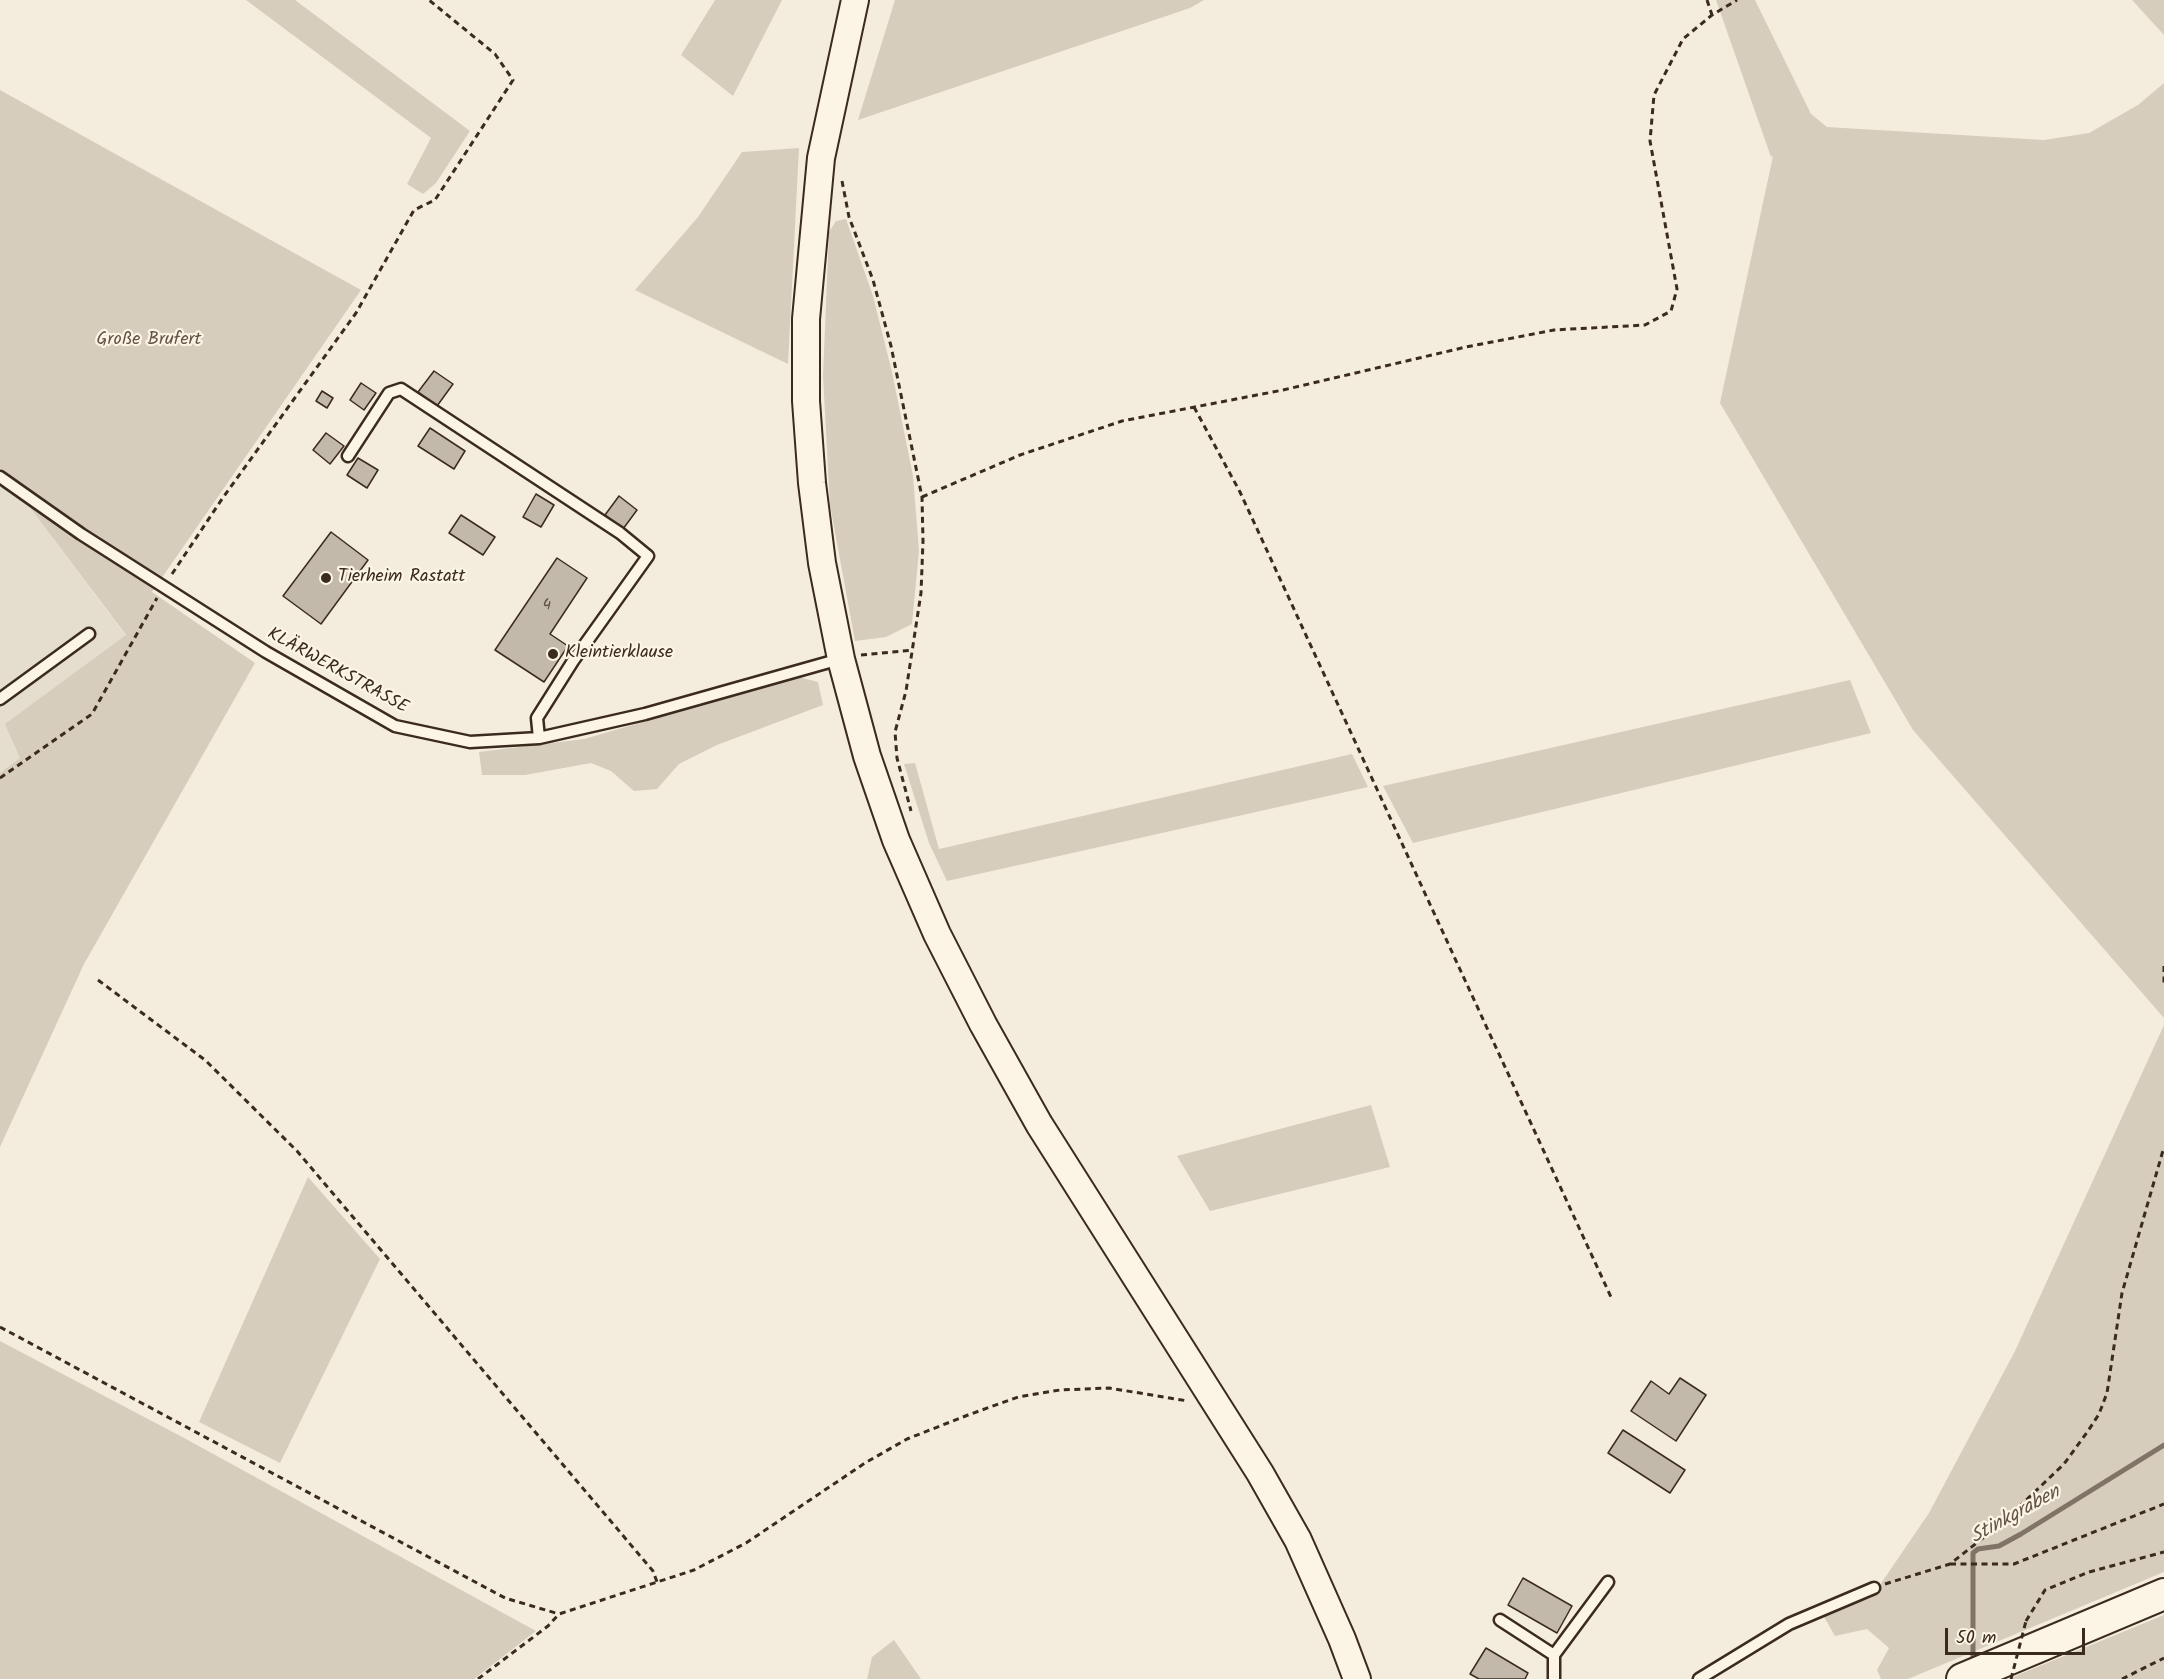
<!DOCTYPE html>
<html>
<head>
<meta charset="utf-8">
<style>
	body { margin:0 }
	#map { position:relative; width:2164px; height:1679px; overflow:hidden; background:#f4eddd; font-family:Kalam,sans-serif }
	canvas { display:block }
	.scale { position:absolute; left:1945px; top:1628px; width:140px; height:27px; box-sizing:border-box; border:3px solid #3b2a1e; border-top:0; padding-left:8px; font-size:18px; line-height:21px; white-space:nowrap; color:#3b2a1e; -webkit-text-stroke:4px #fcf5e5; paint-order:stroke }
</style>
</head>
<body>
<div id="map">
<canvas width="2164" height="1679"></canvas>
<div class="scale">50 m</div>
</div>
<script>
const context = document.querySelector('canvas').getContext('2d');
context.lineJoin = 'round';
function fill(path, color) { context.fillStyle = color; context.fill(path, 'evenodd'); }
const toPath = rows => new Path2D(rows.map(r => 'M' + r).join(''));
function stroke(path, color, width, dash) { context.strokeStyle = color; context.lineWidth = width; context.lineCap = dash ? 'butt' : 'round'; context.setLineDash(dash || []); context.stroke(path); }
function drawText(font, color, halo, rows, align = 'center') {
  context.font = font + ' Kalam,sans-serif'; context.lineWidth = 4.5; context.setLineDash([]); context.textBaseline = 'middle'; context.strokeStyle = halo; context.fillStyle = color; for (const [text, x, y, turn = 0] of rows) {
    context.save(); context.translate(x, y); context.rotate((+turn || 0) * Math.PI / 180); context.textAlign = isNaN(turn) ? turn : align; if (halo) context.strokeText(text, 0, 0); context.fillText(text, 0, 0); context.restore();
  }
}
fill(toPath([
	[0,468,126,636,6,724,21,758,0,773]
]), '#e5ddce');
fill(toPath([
	[246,0,295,0,470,131,436,183,423,194,407,184,431,138],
	[715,0,782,0,733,96,681,55],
	[895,0,1204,0,1190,8,858,120],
	[1716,0,1755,0,1811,114,1827,127,2044,140,2089,133,2138,105,2164,83,2164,1018,1913,730,1720,403,1773,156,1771,157],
	[2132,0,2164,0,2164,35],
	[0,90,361,290,152,592,255,663,84,964,0,1147,0,773,20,758,5,724,126,635,0,468],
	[799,148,788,364,635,290,698,217,742,152],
	[846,219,873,296,892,372,913,476,919,551,912,624,886,637,855,641,830,505,823,376,829,232,836,221],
	[799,677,818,682,823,705,717,745,679,764,657,789,634,791,611,771,591,763,525,775,482,775,479,752,584,739],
	[1850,680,1871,733,1413,843,1383,786],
	[1352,754,1368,787,947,881,929,843,904,764,915,763,939,849],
	[2164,1025,2164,1572,1908,1679,1881,1679,1877,1670,1889,1648,1867,1629,1835,1636,1823,1615,1871,1598,1929,1513,2015,1351],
	[1371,1105,1390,1167,1210,1211,1177,1156],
	[308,1177,380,1259,280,1463,199,1422],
	[0,1341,186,1439,536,1631,474,1679,0,1679],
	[2164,1615,2164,1679,2008,1679],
	[894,1640,921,1679,867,1679,872,1657]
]), '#d6cdbd');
stroke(toPath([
	[1973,1662,1973,1553,1978,1549,1999,1546,2021,1534,2164,1445]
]), '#817466', 5);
const building = toPath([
	[434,371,453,384,437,406,418,392,434,371],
	[361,383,376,393,364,410,350,400,361,383],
	[322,391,333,398,327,408,316,401,322,391],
	[430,428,465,451,454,469,418,446,430,428],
	[326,433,344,446,330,464,313,450,326,433],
	[358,458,378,470,367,488,347,475,358,458],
	[536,494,554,505,541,527,523,517,536,494],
	[619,496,637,510,623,529,605,515,619,496],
	[461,515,495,537,483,555,449,533,461,515],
	[331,532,368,560,321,624,283,596,331,532],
	[557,558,587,578,550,634,568,646,544,682,495,650,557,558],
	[1680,1378,1706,1395,1676,1441,1631,1411,1651,1381,1669,1394,1680,1378],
	[1623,1430,1685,1470,1670,1493,1608,1453,1623,1430],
	[1523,1578,1572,1606,1557,1633,1508,1605,1523,1578],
	[1486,1648,1528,1673,1525,1679,1479,1679,1470,1674,1486,1648]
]);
fill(building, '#c3b9aa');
stroke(building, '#3b2a1e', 1.5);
const service = toPath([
	[348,456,389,393,401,389,620,533,648,556,573,661,537,718,539,738],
	[0,477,81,534,266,652,395,726,470,742,539,738,645,714,840,659],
	[0,699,89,634],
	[1500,1620,1554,1655],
	[1554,1679,1554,1655,1608,1582],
	[1699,1679,1789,1624,1874,1588]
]);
const tertiary = toPath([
	[855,0,821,158,806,319,806,401,812,483,822,563,841,659,867,756,896,840,937,934,983,1024,1039,1124,1260,1473,1298,1540,1342,1639,1357,1679]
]);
const secondary = toPath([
	[1962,1679,2164,1594]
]);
stroke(service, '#3b2a1e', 15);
stroke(tertiary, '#3b2a1e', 30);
stroke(secondary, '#3b2a1e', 34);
stroke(toPath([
	[1707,0,1712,15],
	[842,181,849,217,873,280,891,346,922,497,923,541,921,593,906,691,895,732,897,758,911,811],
	[1194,407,1240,492,1611,1297],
	[922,497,1020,455,1122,421,1283,390,1466,347,1554,330,1645,325,1671,311,1677,289,1650,141,1654,95,1683,39,1712,15,1737,0],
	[172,574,222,499,356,313,414,210,435,200,513,80,495,54,429,0],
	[861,655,913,650],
	[0,778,92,714,157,598],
	[2164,966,2164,984],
	[98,980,205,1060,297,1151,653,1571,657,1582],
	[0,1327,505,1598,559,1614],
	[1950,1564,2014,1564,2164,1504],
	[1885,1584,1950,1564,2002,1523,2064,1464,2088,1431,2099,1414,2107,1393,2122,1293,2164,1147],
	[2026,1621,2045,1590,2089,1572,2164,1552],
	[478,1679,548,1626,559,1614,694,1570,746,1543,865,1463,907,1439,968,1415,1018,1397,1060,1390,1109,1388,1188,1401],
	[2122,1679,2164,1658]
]), '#3b2a1e', 3, [6, 4.5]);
stroke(service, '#fcf5e5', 10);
stroke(tertiary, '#fcf5e5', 26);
stroke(secondary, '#fcf5e5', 30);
stroke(toPath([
	[2011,1679,2026,1621]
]), '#3b2a1e', 3, [6, 4.5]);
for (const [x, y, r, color] of [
	[326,578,6,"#3b2a1e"],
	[553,654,6,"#3b2a1e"]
]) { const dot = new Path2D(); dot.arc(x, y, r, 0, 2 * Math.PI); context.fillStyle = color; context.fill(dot); stroke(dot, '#fcf5e5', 2); }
drawText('15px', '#5d4e41', null, [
	["4",547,606]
]);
drawText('18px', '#625346', '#fcf5e5', [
	["Große Brufert",149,341]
]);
drawText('18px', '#3b2a1e', '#fcf5e5', [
	["Tierheim Rastatt",338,578],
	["Kleintierklause",565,654]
], 'left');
drawText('18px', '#3b2a1e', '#fcf5e5', [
	["KLÄRWERKSTRASSE",337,672,29]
]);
drawText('italic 20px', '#645548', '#fcf5e5', [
	["Stinkgraben",2016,1516,-29]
]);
</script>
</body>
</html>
